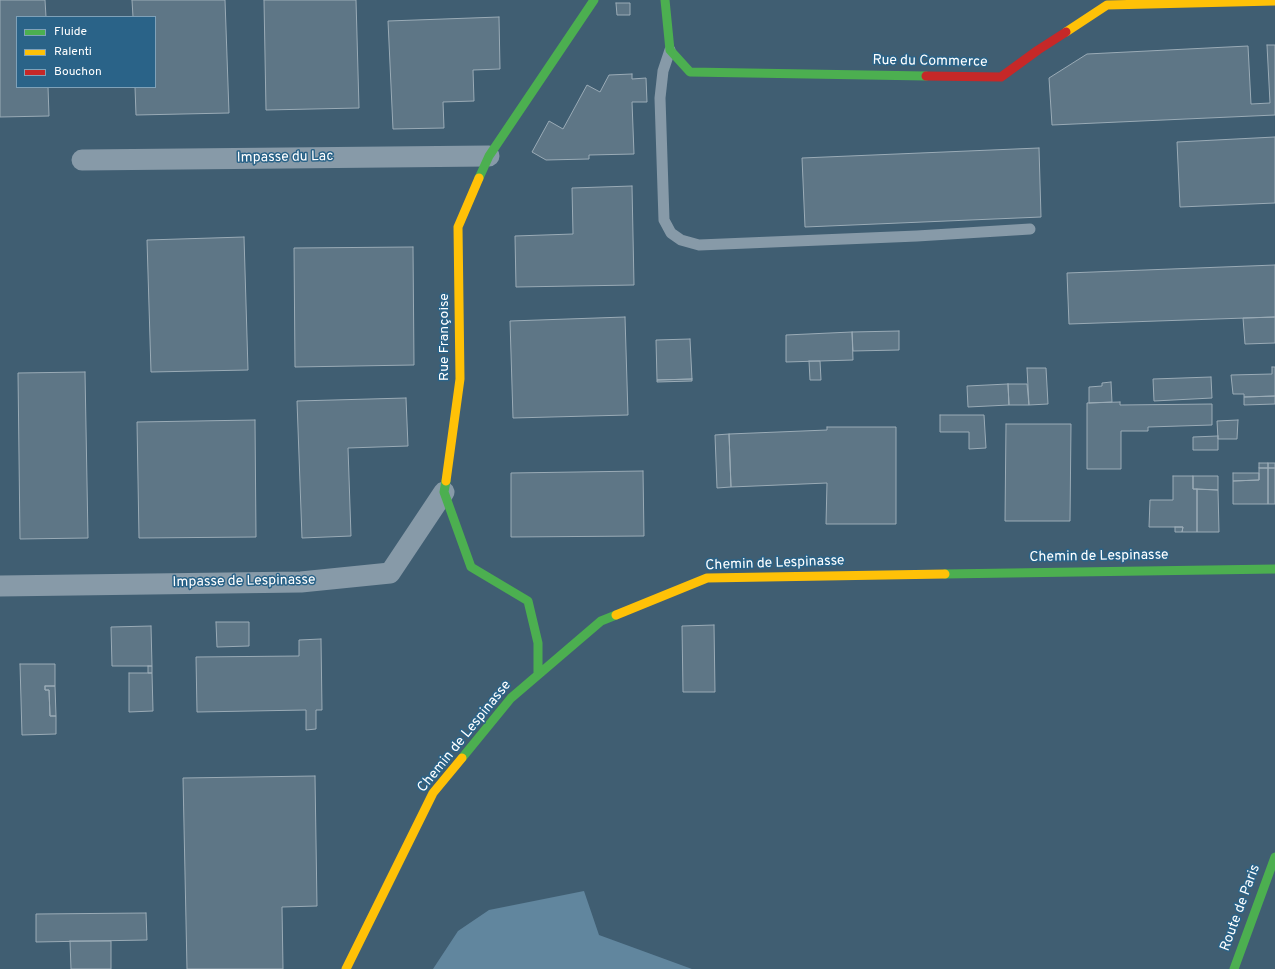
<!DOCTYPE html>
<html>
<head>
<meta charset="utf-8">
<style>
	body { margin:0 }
	#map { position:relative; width:1275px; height:969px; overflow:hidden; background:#405e72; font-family:Overpass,sans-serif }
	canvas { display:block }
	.legend { position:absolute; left:16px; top:16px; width:140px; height:72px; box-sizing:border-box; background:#2a6388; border:1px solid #7fa1b8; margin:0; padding:5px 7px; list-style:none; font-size:12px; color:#fff }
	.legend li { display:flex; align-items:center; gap:8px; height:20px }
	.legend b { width:20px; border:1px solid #7fa1b8 }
</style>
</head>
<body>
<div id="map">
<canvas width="1275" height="969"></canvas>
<ul class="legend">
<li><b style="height:5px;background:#4caf50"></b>Fluide</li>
<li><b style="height:5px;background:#ffc107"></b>Ralenti</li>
<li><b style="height:5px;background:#c62828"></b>Bouchon</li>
</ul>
</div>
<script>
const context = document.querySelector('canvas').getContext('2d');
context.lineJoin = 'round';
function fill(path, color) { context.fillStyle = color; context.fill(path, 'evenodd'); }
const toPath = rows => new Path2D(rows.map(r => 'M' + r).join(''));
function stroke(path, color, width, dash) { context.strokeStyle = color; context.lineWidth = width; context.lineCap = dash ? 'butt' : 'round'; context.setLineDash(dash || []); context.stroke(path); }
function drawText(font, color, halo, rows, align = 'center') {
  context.font = font + ' Overpass,sans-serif'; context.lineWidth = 3; context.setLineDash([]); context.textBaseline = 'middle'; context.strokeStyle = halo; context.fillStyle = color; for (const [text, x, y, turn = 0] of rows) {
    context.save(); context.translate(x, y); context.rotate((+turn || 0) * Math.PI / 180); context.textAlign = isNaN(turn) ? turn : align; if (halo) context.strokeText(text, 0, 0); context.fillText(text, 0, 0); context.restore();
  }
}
fill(toPath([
	[584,891,599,935,692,969,433,969,458,931,489,910]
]), '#61869e');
const building = toPath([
	[0,0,45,0,46,17,17,17,17,87,48,87,49,116,0,117,0,0],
	[132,0,225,0,229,113,136,115,135,87,155,87,155,17,133,17,132,0],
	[264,0,356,0,359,108,266,110,264,0],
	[616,3,630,3,630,15,617,15,616,3],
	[499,17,500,69,473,70,474,101,443,102,444,128,393,129,388,21,499,17],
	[1267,45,1275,45,1275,115,1052,125,1049,78,1087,54,1248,46,1251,104,1270,103,1267,45],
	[632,74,632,79,646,78,647,102,632,102,634,154,589,155,589,159,546,160,532,152,549,121,563,129,587,85,600,92,609,75,632,74],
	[1275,137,1275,203,1180,207,1177,142,1275,137],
	[1039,148,1041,217,805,227,802,158,1039,148],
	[632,186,634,285,516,287,515,236,573,234,572,188,632,186],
	[244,237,248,370,151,372,147,240,244,237],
	[413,247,414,365,295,367,294,248,413,247],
	[1275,265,1275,317,1069,324,1067,273,1275,265],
	[625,317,628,415,513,418,510,321,625,317],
	[1275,317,1275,343,1245,344,1243,318,1275,317],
	[899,331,899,350,853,351,852,332,899,331],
	[852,332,853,360,786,362,786,335,852,332],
	[690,339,692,379,657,380,656,340,690,339],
	[809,361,820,361,821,380,810,380,809,361],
	[1272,367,1275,367,1275,396,1244,397,1244,394,1233,394,1231,375,1272,374,1272,367],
	[1027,368,1046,368,1048,404,1029,405,1027,368],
	[85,372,88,538,20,539,18,373,85,372],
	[1211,377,1212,398,1154,401,1153,379,1211,377],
	[692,379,692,381,657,382,657,380,692,379],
	[1111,382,1112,402,1089,403,1089,387,1102,386,1102,383,1111,382],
	[1008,384,1009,405,968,407,967,386,1008,384],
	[1008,384,1027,384,1029,405,1009,405,1008,384],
	[1275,396,1275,404,1244,405,1244,397,1275,396],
	[406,398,408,446,348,448,351,536,302,538,297,401,406,398],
	[1120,402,1120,405,1212,404,1212,425,1148,427,1148,431,1121,431,1121,469,1087,469,1087,403,1120,402],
	[940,415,984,415,986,448,969,449,969,432,940,432,940,415],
	[255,420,256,537,139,538,137,422,255,420],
	[1238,420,1237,439,1218,439,1217,421,1238,420],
	[1006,424,1071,424,1070,521,1005,521,1006,424],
	[827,427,896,427,896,524,826,524,827,483,731,487,729,434,827,430,827,427],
	[729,434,731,487,717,488,715,435,729,434],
	[1218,436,1218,450,1193,450,1193,437,1218,436],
	[1259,463,1268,463,1268,468,1259,468,1259,463],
	[1268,463,1275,463,1275,468,1268,468,1268,463],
	[1259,468,1268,468,1268,504,1233,504,1233,481,1259,480,1259,468],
	[1268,468,1275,468,1275,504,1268,504,1268,468],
	[643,471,644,536,511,537,511,473,643,471],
	[1233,473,1259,473,1259,480,1233,481,1233,473],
	[1173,476,1193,476,1193,489,1197,489,1197,532,1182,532,1183,527,1149,527,1150,500,1173,500,1173,476],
	[1193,476,1218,476,1218,490,1193,489,1193,476],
	[1197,489,1218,490,1219,532,1197,532,1197,489],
	[1175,527,1183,527,1182,532,1175,532,1175,527],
	[216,622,249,622,249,646,217,647,216,622],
	[714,625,715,692,683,692,682,626,714,625],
	[151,626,152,666,112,666,111,627,151,626],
	[321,639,322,710,316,710,316,729,306,730,306,710,197,712,196,657,299,656,299,640,321,639],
	[20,664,55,664,55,686,45,686,45,690,49,690,50,716,56,716,56,734,22,735,20,664],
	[148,666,152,666,152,673,148,673,148,666],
	[129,673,152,673,153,711,129,712,129,673],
	[45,686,55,686,56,716,50,716,49,690,45,690,45,686],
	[315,776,317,906,282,907,283,969,187,969,183,778,315,776],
	[146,913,147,940,36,942,36,914,146,913],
	[70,941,111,941,111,969,71,969,70,941]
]);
fill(building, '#5e7686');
stroke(building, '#9aabb6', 1);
stroke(toPath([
	[670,50,663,71,660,98,664,220,671,233,681,240,699,245,917,236,1030,229]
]), '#879aa8', 11);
stroke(toPath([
	[82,160,489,156],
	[0,586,301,582,390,573,444,492]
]), '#879aa8', 21);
stroke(toPath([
	[665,0,670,50,690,72,926,76],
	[479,178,489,156,594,0],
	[446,481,444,492,471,567,528,601,538,643,538,674],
	[945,574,1275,569],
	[462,758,511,698,601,621,616,615],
	[1234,969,1275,857]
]), '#4caf50', 9);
stroke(toPath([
	[1066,32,1107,5,1275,1],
	[446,481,460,379,458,227,479,178],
	[616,615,707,578,945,574],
	[346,969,433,793,462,758]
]), '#ffc107', 9);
stroke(toPath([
	[926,76,1001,77,1038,50,1066,32]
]), '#c62828', 9);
drawText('14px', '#fff', '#2a6388', [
	["Rue du Commerce",930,62,1],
	["Impasse du Lac",285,158,-1],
	["Rue Françoise",445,337,-90],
	["Chemin de Lespinasse",1099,557,-1],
	["Chemin de Lespinasse",775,564,-2],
	["Impasse de Lespinasse",244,582,-1],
	["Chemin de Lespinasse",465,737,-51],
	["Route de Paris",1241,908,-70]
]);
</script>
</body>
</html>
